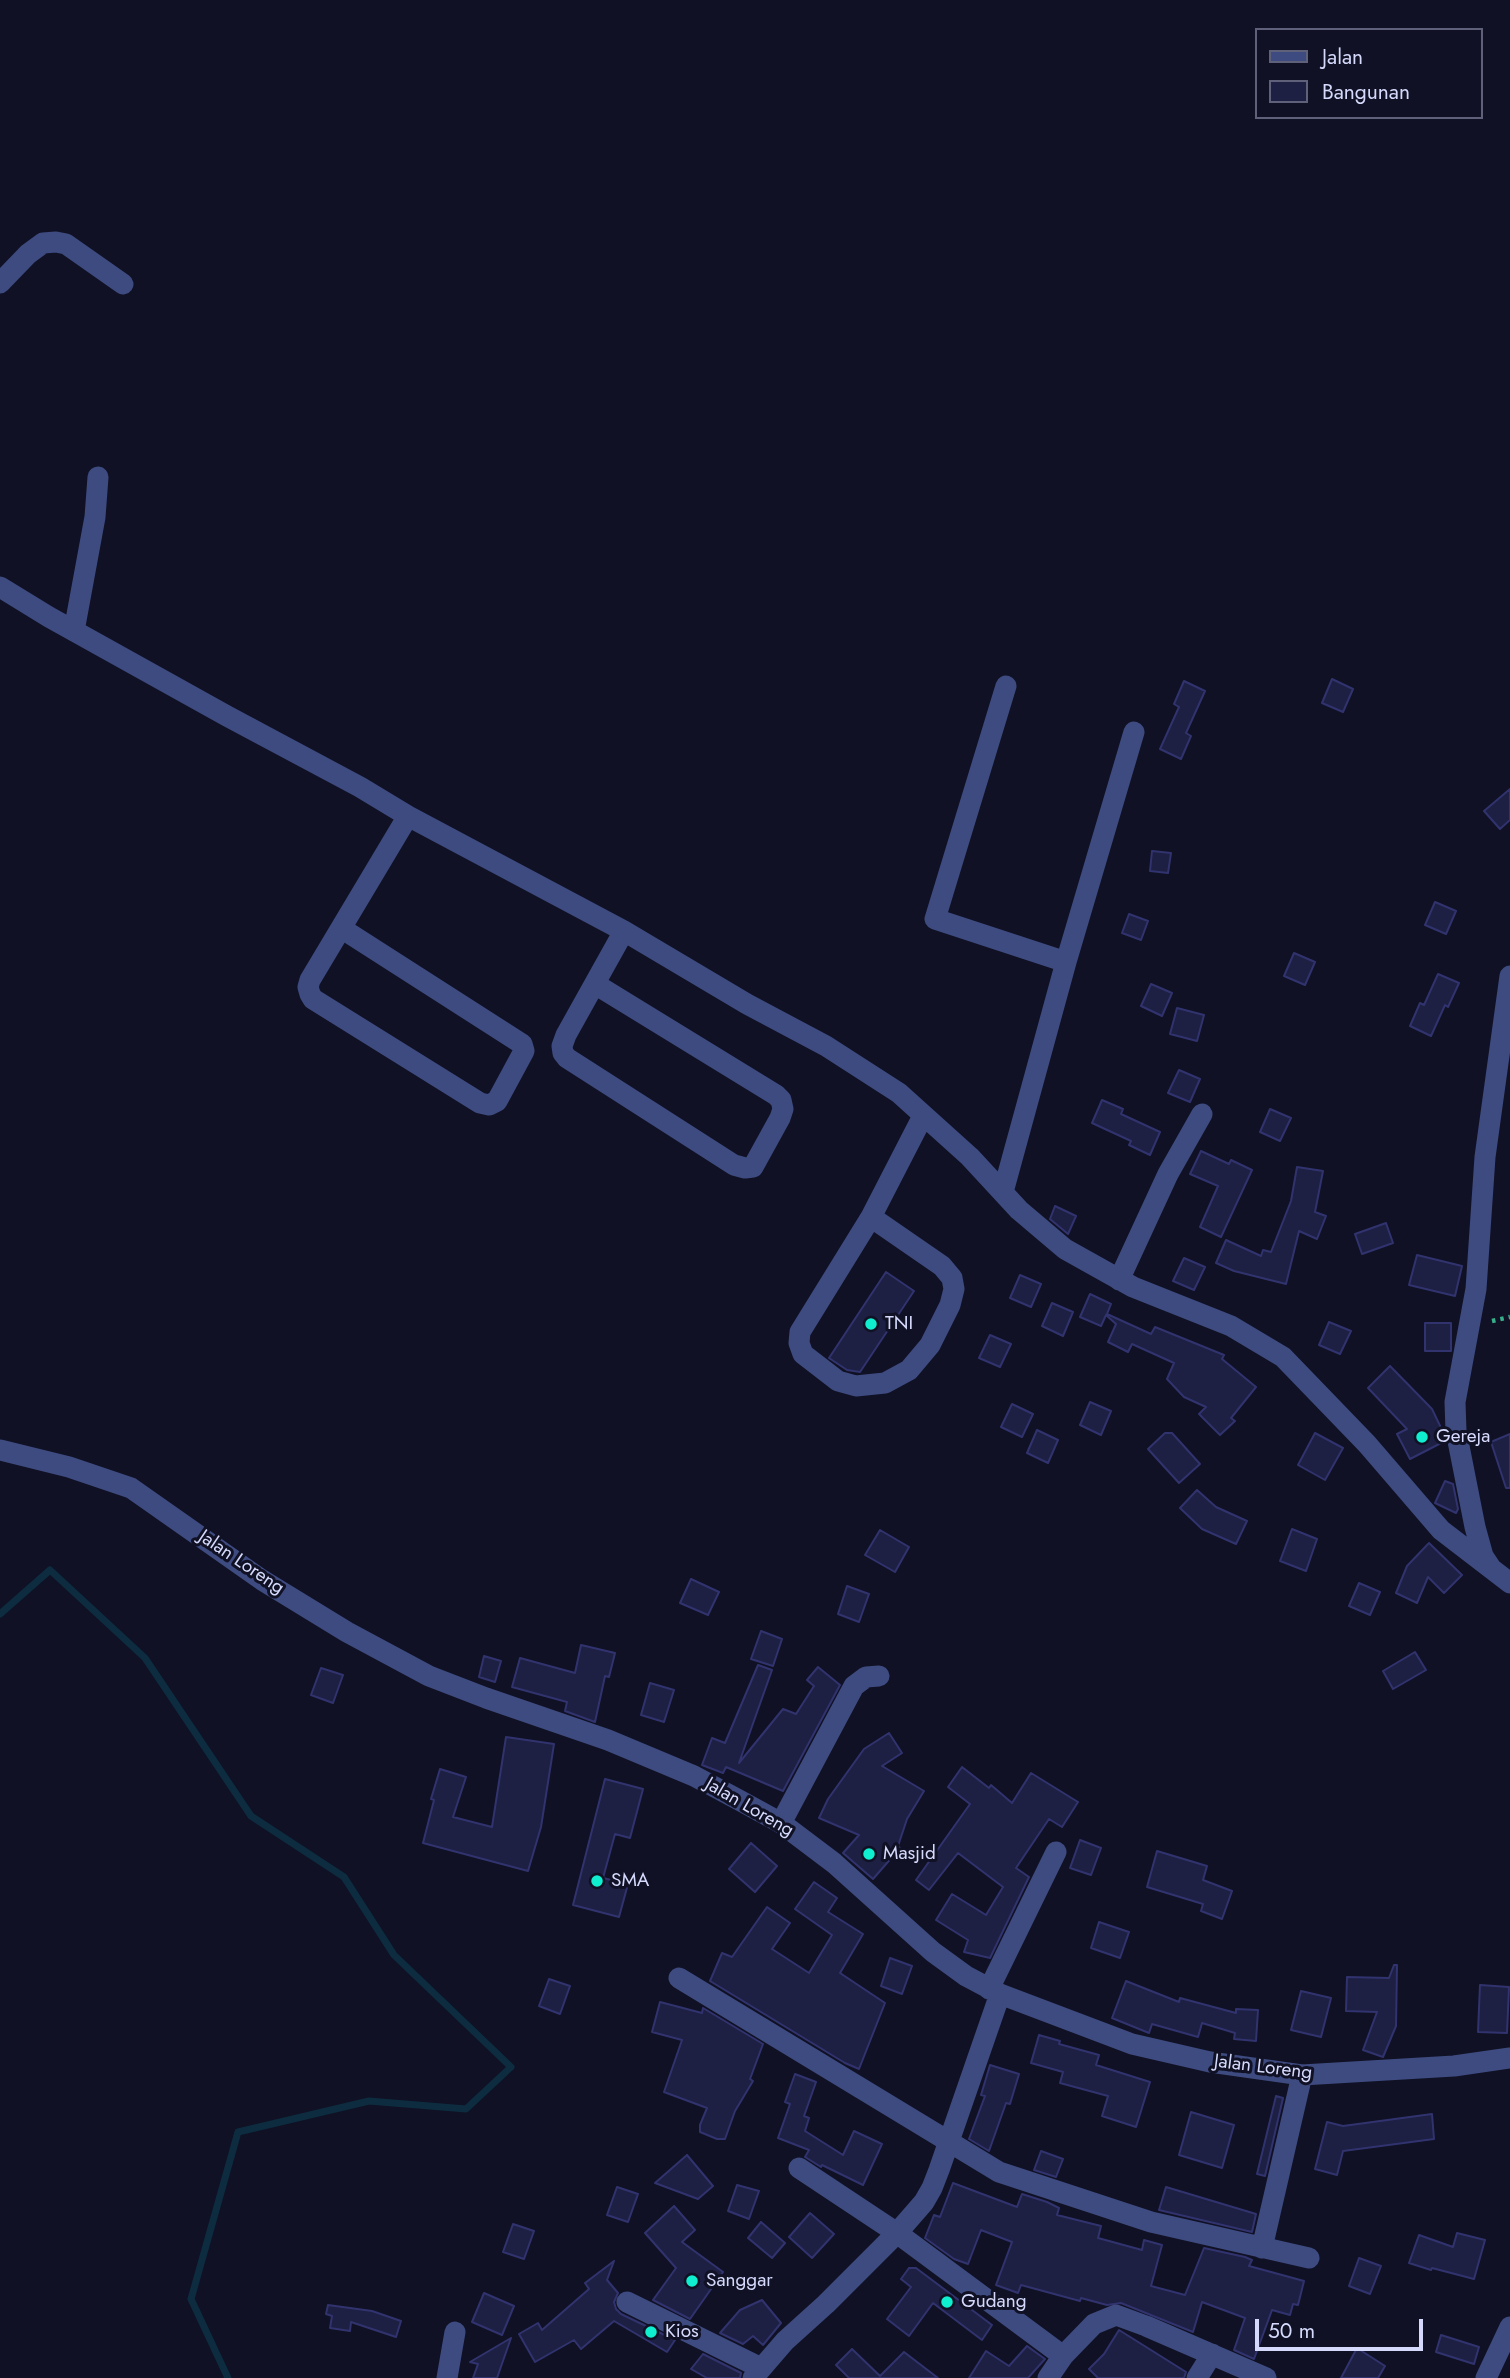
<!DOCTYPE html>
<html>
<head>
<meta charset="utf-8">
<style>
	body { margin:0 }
	#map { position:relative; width:1510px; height:2378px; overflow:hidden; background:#101124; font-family:Jost,sans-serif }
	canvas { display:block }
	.legend { position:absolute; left:1255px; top:28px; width:228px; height:91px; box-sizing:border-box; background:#101124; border:2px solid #5f617a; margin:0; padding:9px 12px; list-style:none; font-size:21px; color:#d5dafc }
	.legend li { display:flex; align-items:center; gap:14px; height:35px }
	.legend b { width:35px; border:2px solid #5f617a }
	.scale { position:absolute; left:1255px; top:2319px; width:168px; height:32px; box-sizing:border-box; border:4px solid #d5dafc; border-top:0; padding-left:9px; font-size:21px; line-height:24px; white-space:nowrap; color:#d5dafc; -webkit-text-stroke:5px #101124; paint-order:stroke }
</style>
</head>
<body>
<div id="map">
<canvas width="1510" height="2378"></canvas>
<ul class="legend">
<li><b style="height:9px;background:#3e4b80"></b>Jalan</li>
<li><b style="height:19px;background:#1d1f43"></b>Bangunan</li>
</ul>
<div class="scale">50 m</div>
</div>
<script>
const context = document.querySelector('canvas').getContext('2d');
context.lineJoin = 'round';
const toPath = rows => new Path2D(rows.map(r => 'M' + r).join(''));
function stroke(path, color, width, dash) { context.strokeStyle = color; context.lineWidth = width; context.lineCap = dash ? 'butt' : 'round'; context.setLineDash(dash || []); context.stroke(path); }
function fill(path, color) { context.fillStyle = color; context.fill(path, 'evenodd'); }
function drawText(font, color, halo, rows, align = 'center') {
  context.font = font + ' Jost,sans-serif'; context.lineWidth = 6; context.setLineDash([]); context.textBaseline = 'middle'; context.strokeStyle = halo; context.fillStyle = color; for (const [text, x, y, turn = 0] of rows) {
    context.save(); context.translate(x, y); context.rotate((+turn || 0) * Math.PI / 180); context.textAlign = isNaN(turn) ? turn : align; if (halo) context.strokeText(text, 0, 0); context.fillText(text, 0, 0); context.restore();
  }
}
stroke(toPath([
	[0,1614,50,1570,145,1658,251,1816,344,1877,394,1955,511,2067,466,2109,369,2101,238,2132,191,2299,228,2378]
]), '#0d2c3f', 7);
const building = toPath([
	[1332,679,1353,689,1343,712,1322,703,1332,679],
	[1184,681,1205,691,1186,733,1191,736,1181,759,1160,749,1179,707,1174,704,1184,681],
	[1510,789,1510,820,1500,829,1484,811,1510,789],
	[1152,851,1171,853,1168,873,1150,871,1152,851],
	[1435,902,1456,911,1446,934,1425,925,1435,902],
	[1129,914,1148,921,1141,940,1122,933,1129,914],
	[1294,953,1315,962,1305,985,1284,976,1294,953],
	[1438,974,1459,983,1448,1007,1445,1005,1431,1036,1410,1026,1420,1003,1424,1005,1438,974],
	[1151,984,1172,993,1162,1016,1141,1006,1151,984],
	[1177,1008,1204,1015,1197,1041,1170,1034,1177,1008],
	[1179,1070,1200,1079,1190,1102,1168,1093,1179,1070],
	[1102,1100,1123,1109,1121,1114,1160,1132,1150,1155,1129,1145,1131,1141,1092,1123,1102,1100],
	[1270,1109,1291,1118,1280,1141,1260,1132,1270,1109],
	[1201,1151,1229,1164,1231,1160,1252,1170,1221,1237,1200,1227,1218,1186,1190,1174,1201,1151],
	[1297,1167,1323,1171,1315,1212,1326,1216,1317,1239,1299,1231,1286,1284,1234,1271,1216,1263,1226,1240,1261,1256,1263,1250,1271,1252,1291,1201,1297,1167],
	[1055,1206,1076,1216,1068,1234,1050,1219,1055,1206],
	[1386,1223,1393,1243,1362,1254,1355,1234,1386,1223],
	[1417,1255,1462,1266,1455,1296,1409,1285,1417,1255],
	[1184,1258,1205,1267,1194,1290,1173,1281,1184,1258],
	[886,1272,914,1291,860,1372,847,1370,829,1358,886,1272],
	[1020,1275,1041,1284,1031,1307,1010,1298,1020,1275],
	[1090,1294,1111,1304,1107,1314,1151,1334,1155,1327,1224,1355,1222,1359,1256,1387,1231,1418,1235,1421,1220,1435,1199,1414,1206,1407,1184,1397,1167,1379,1174,1363,1132,1344,1128,1352,1108,1342,1116,1324,1106,1315,1101,1326,1080,1317,1090,1294],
	[1052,1303,1073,1312,1063,1336,1042,1326,1052,1303],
	[1329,1322,1351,1331,1340,1354,1319,1345,1329,1322],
	[1425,1323,1451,1323,1451,1351,1425,1351,1425,1323],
	[990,1335,1011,1344,1000,1367,979,1358,990,1335],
	[1390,1366,1432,1409,1443,1432,1445,1441,1410,1459,1397,1434,1407,1429,1368,1388,1390,1366],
	[1090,1402,1111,1411,1101,1435,1080,1425,1090,1402],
	[1012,1404,1033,1414,1022,1437,1001,1427,1012,1404],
	[1037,1430,1058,1440,1048,1463,1027,1453,1037,1430],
	[1165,1433,1172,1433,1200,1464,1179,1483,1148,1449,1165,1433],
	[1315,1433,1343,1448,1325,1480,1298,1465,1315,1433],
	[1510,1434,1510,1488,1506,1488,1491,1442,1510,1434],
	[1445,1481,1453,1484,1458,1509,1456,1513,1435,1503,1445,1481],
	[1197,1490,1216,1507,1247,1521,1236,1544,1202,1529,1180,1508,1197,1490],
	[1292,1529,1317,1539,1306,1571,1280,1561,1292,1529],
	[880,1530,909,1547,895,1572,865,1555,880,1530],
	[1429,1543,1462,1575,1444,1593,1428,1577,1417,1603,1396,1593,1407,1566,1429,1543],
	[691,1579,719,1592,708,1615,680,1603,691,1579],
	[1359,1583,1380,1592,1370,1615,1349,1606,1359,1583],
	[847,1586,869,1594,859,1622,838,1614,847,1586],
	[761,1631,782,1639,773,1666,751,1659,761,1631],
	[581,1645,615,1653,609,1677,605,1676,595,1722,565,1711,567,1702,512,1687,520,1658,575,1673,581,1645],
	[1415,1652,1426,1670,1393,1689,1383,1671,1415,1652],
	[484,1656,501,1661,495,1682,479,1677,484,1656],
	[758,1665,772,1670,739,1763,783,1709,796,1714,814,1686,807,1680,818,1667,840,1685,783,1791,726,1767,723,1773,702,1765,712,1738,725,1743,758,1665],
	[321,1668,343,1675,333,1703,311,1695,321,1668],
	[650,1683,674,1690,664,1722,641,1715,650,1683],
	[889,1733,902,1753,882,1766,924,1791,907,1819,898,1846,900,1848,873,1879,843,1853,859,1835,819,1818,828,1799,864,1749,889,1733],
	[506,1737,554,1744,541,1827,528,1871,423,1843,434,1800,431,1799,440,1769,466,1777,453,1817,492,1827,506,1737],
	[962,1767,989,1788,991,1785,1012,1803,1031,1773,1078,1802,1062,1827,1049,1819,1016,1868,1029,1877,990,1958,964,1952,968,1940,936,1920,952,1894,986,1915,1003,1887,958,1853,929,1890,916,1880,970,1804,948,1787,962,1767],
	[605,1779,643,1789,630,1838,615,1834,603,1878,628,1884,619,1917,573,1905,605,1779],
	[1080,1840,1101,1848,1091,1875,1070,1868,1080,1840],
	[751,1843,777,1866,755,1892,729,1869,751,1843],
	[1157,1851,1207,1866,1203,1880,1232,1891,1222,1919,1201,1911,1203,1904,1147,1887,1157,1851],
	[814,1882,837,1898,828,1912,863,1934,840,1973,885,2003,859,2069,845,2063,710,1981,722,1953,732,1957,767,1907,790,1923,772,1949,809,1973,832,1935,795,1909,814,1882],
	[1099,1922,1129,1932,1120,1958,1091,1948,1099,1922],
	[890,1958,912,1966,902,1994,881,1986,890,1958],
	[1394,1965,1397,1965,1396,2026,1383,2057,1363,2050,1377,2012,1346,2011,1347,1977,1389,1978,1394,1965],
	[549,1979,570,1986,560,2014,539,2006,549,1979],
	[1126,1981,1179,2002,1180,1998,1236,2013,1236,2009,1258,2010,1256,2041,1234,2039,1235,2033,1202,2023,1198,2037,1152,2024,1149,2033,1112,2018,1126,1981],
	[1480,1985,1509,1987,1507,2033,1478,2032,1480,1985],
	[1301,1991,1331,1998,1321,2037,1291,2030,1301,1991],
	[660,2002,702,2013,703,2008,763,2044,750,2079,753,2081,735,2111,725,2139,717,2139,700,2132,700,2125,707,2108,664,2092,682,2040,652,2032,660,2002],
	[1039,2035,1060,2041,1059,2044,1099,2055,1096,2065,1150,2082,1136,2127,1102,2116,1108,2096,1060,2083,1063,2072,1031,2063,1039,2035],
	[990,2065,1019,2074,1010,2104,1006,2103,989,2151,969,2139,985,2096,981,2095,990,2065],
	[795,2074,816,2082,804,2116,809,2118,805,2131,843,2155,854,2131,882,2144,863,2185,822,2165,821,2167,805,2157,809,2150,778,2138,790,2104,785,2102,795,2074],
	[1276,2096,1283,2098,1265,2176,1257,2174,1276,2096],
	[1191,2112,1234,2125,1222,2168,1179,2155,1191,2112],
	[1432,2114,1434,2139,1343,2151,1337,2175,1315,2169,1327,2122,1343,2126,1432,2114],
	[1041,2151,1063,2159,1056,2177,1034,2170,1041,2151],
	[687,2155,713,2186,698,2199,655,2183,687,2155],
	[953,2183,1017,2207,1022,2194,1047,2202,1059,2208,1057,2215,1101,2226,1098,2238,1142,2250,1144,2240,1162,2245,1151,2286,1185,2295,1204,2248,1245,2257,1252,2260,1249,2266,1304,2281,1298,2305,1293,2304,1290,2315,1272,2310,1254,2359,1234,2350,1245,2318,1202,2302,1193,2332,1121,2303,1107,2305,1081,2298,1080,2301,1021,2285,1018,2293,996,2285,1012,2242,981,2230,968,2264,954,2259,925,2238,934,2215,940,2217,953,2183],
	[737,2185,759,2191,749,2219,728,2211,737,2185],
	[617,2187,638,2194,628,2222,607,2215,617,2187],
	[1166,2187,1256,2214,1252,2232,1159,2210,1166,2187],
	[674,2206,695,2230,682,2242,723,2272,690,2319,653,2300,676,2268,645,2233,674,2206],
	[810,2213,834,2234,812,2258,789,2237,810,2213],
	[761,2222,785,2243,772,2258,748,2238,761,2222],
	[513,2224,534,2231,524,2259,503,2252,513,2224],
	[1457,2233,1485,2240,1474,2279,1432,2268,1431,2270,1409,2263,1419,2235,1453,2247,1457,2233],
	[1359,2258,1381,2266,1370,2294,1349,2286,1359,2258],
	[614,2261,607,2280,618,2293,614,2302,616,2309,621,2314,675,2340,667,2352,614,2321,581,2349,574,2340,535,2362,519,2334,538,2323,542,2330,589,2289,585,2283,614,2261],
	[909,2268,916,2268,992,2325,982,2340,933,2303,909,2336,887,2319,911,2287,901,2279,909,2268],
	[484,2293,514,2306,502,2335,472,2322,484,2293],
	[762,2300,781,2323,763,2345,753,2336,743,2344,720,2333,740,2310,762,2300],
	[328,2305,372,2311,401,2321,396,2337,351,2322,350,2331,330,2328,332,2316,326,2314,328,2305],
	[1119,2330,1186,2372,1184,2378,1098,2378,1089,2369,1104,2354,1119,2330],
	[1441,2335,1479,2347,1474,2364,1436,2352,1441,2335],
	[511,2338,497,2378,473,2378,478,2364,470,2362,511,2338],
	[1027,2346,1045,2359,1028,2378,969,2378,986,2351,1009,2366,1027,2346],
	[1357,2348,1385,2366,1378,2378,1341,2378,1357,2348],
	[852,2349,880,2376,904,2352,938,2378,849,2378,836,2365,852,2349],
	[703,2354,741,2373,740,2378,707,2378,691,2369,703,2354]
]);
fill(building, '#1d1f43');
stroke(building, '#31336e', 2);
stroke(toPath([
	[1492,1321,1510,1317]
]), '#37af8b', 4.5, [3.5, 5]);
stroke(toPath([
	[0,283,28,254,43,243,56,242,66,244,123,284],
	[0,587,49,617,227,716,360,787,408,816,624,931,747,1004,826,1046,899,1093,970,1157,1019,1210,1065,1249,1133,1287,1231,1326,1283,1357,1367,1444,1441,1530,1510,1583],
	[74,631,95,517,98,477],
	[1006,686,935,919,1066,962],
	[341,928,522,1044,524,1051,497,1101,489,1105,480,1103,313,999,310,994,308,987,310,980,408,816],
	[595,984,776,1095,781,1100,783,1109,780,1118,753,1167,745,1168,734,1165,567,1058,563,1053,562,1046,566,1035,624,931],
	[1003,1192,1066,962,1134,732],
	[871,1217,942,1266,952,1278,954,1289,950,1305,930,1345,909,1370,885,1383,856,1386,838,1381,803,1354,799,1343,800,1332,871,1217,923,1116],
	[1119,1280,1168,1174,1202,1114],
	[0,1450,69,1467,131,1488,262,1580,347,1632,429,1676,486,1698,608,1740,694,1776,739,1800,781,1823,834,1863,933,1952,966,1976,1000,1994,1132,2044,1210,2062,1302,2075,1454,2066,1510,2058],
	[1491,1568,1483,1556,1475,1527,1456,1431,1455,1402,1476,1289,1485,1157,1510,976],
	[781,1823,854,1686,866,1677,879,1676],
	[679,1978,999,2172,1151,2222,1309,2258],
	[989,1989,1056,1852],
	[799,2168,897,2233,1063,2356,1094,2324,1116,2315,1146,2326,1266,2378],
	[1262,2248,1302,2075],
	[627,2302,761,2368],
	[447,2378,455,2332],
	[753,2378,785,2341,826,2304,897,2233,924,2202,932,2188,939,2170,1000,1994],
	[1048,2378,1063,2356],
	[1197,2378,1212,2354],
	[1486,2378,1510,2327]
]), '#3e4b80', 21);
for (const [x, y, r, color] of [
	[871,1324,7,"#0feecf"],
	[1422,1437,7,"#0feecf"],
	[869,1854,7,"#0feecf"],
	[597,1881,7,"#0feecf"],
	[692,2281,7,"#0feecf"],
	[947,2302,7,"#0feecf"],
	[651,2332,7,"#0feecf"]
]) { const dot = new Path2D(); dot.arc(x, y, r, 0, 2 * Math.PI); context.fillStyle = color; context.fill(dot); stroke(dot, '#101124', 2.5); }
drawText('19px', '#d5dafc', '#101124', [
	["TNI",885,1324],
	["Gereja",1436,1437],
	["Masjid",883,1854],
	["SMA",611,1881],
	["Sanggar",706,2281],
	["Gudang",961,2302],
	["Kios",665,2332]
], 'left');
drawText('19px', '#d5dafc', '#101124', [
	["Jalan Loreng",241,1563,34],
	["Jalan Loreng",749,1808,30],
	["Jalan Loreng",1263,2068,7]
]);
</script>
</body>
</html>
